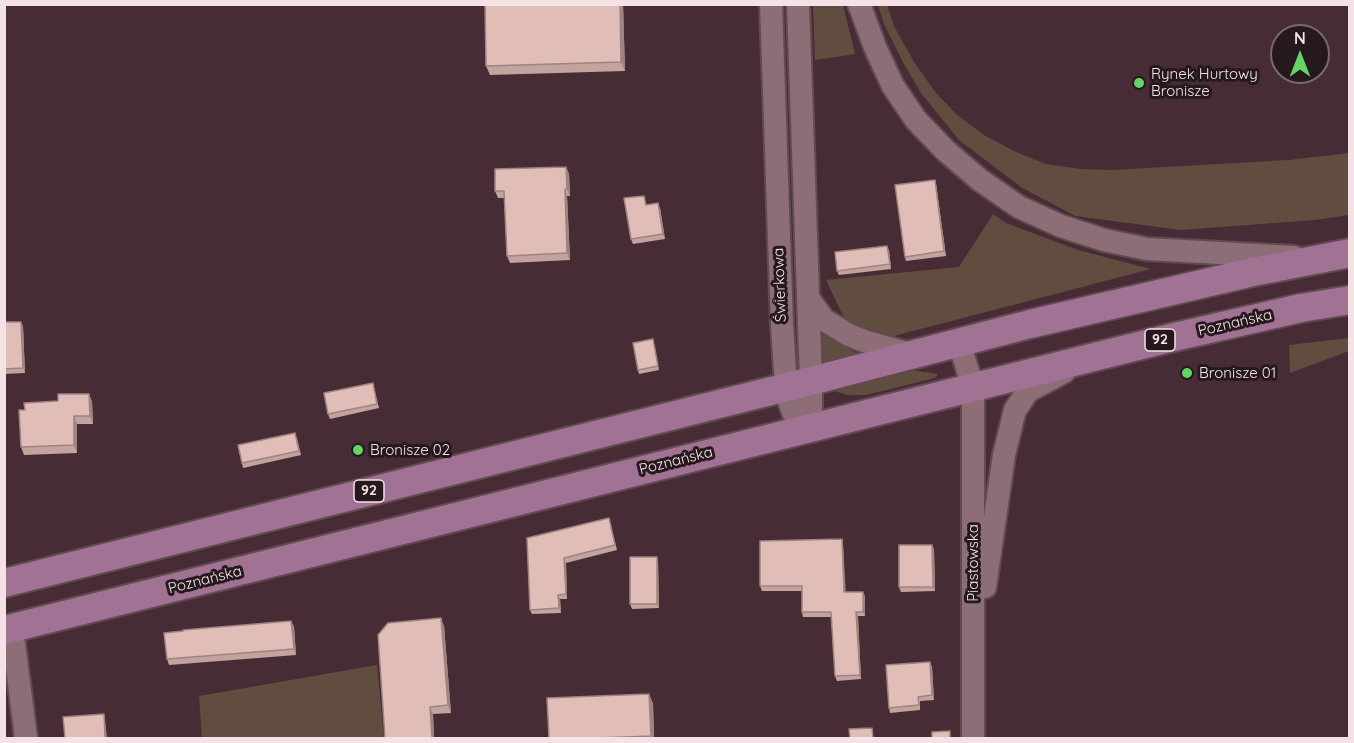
<!DOCTYPE html>
<html>
<head>
<meta charset="utf-8">
<style>
	body { margin:0 }
	#map { position:relative; width:1354px; height:743px; overflow:hidden; background:#472c35; font-family:Quicksand,sans-serif }
	canvas { display:block }
	.frame { position:absolute; inset:0; border:6px solid #f4e2e7; pointer-events:none }
	.north { position:absolute; left:1270px; top:24px; width:60px; height:60px; box-sizing:border-box; background:#25191d; border:2px solid #78696e; border-radius:50%; rotate:0deg; font-size:16px; font-weight:700; line-height:24px; text-align:center; color:#f4e2e7 }
	.north::after { content:''; display:block; margin:auto; width:21px; height:27px; background:#65d467; clip-path:polygon(50% 0,100% 100%,50% 72%,0 100%) }
</style>
</head>
<body>
<div id="map">
<canvas width="1354" height="743"></canvas>
<div class="frame"></div>
<div class="north">N</div>
</div>
<script>
const context = document.querySelector('canvas').getContext('2d');
context.lineJoin = 'round';
function fill(path, color) { context.fillStyle = color; context.fill(path, 'evenodd'); }
const toPath = rows => new Path2D(rows.map(r => 'M' + r).join(''));
function stroke(path, color, width, dash) { context.strokeStyle = color; context.lineWidth = width; context.lineCap = dash ? 'butt' : 'round'; context.setLineDash(dash || []); context.stroke(path); }
function drawText(font, color, halo, rows, align = 'center') {
  context.font = font + ' Quicksand,sans-serif'; context.lineWidth = 6; context.setLineDash([]); context.textBaseline = 'middle'; context.strokeStyle = halo; context.fillStyle = color; for (const [text, x, y, turn = 0] of rows) {
    context.save(); context.translate(x, y); context.rotate((+turn || 0) * Math.PI / 180); context.textAlign = isNaN(turn) ? turn : align; if (halo) context.strokeText(text, 0, 0); context.fillText(text, 0, 0); context.restore();
  }
}
fill(toPath([
	[813,5,843,5,855,54,815,60],
	[878,5,887,5,894,26,914,62,936,93,957,115,984,135,1016,152,1046,164,1081,169,1112,170,1288,160,1349,153,1349,215,1315,220,1181,230,1075,216,1021,187,959,140,921,93,904,64,884,24],
	[993,214,1006,223,1078,250,1151,269,890,337,847,324,826,280,959,267],
	[819,329,822,329,836,342,855,352,855,354,821,362],
	[1349,338,1349,351,1290,373,1289,345],
	[904,370,918,371,938,374,935,378,866,395,848,395,830,390],
	[377,665,384,738,202,738,199,696]
]), '#614d3f');
const minor = toPath([
	[771,4,782,325,786,386,789,401,793,412,806,429],
	[798,4,811,381,811,408,806,429],
	[859,4,875,47,893,86,916,120,946,151,980,180,1019,207,1061,226,1104,240,1147,249,1294,257],
	[808,298,824,320,849,335,864,341,914,355],
	[959,343,973,387,973,738],
	[985,587,1004,455,1015,410,1028,391,1064,372],
	[12,628,26,738]
]);
const major = toPath([
	[4,583,811,381,1030,324,1253,272,1350,253],
	[4,630,1170,338,1301,308,1350,300]
]);
stroke(minor, '#614a51', 26);
stroke(major, '#614a51', 32);
stroke(minor, '#8d6d76', 22);
stroke(major, '#a27295', 28);
fill(toPath([
	[623,4,625,71,490,75,486,66],
	[566,167,569,174,570,196,567,196,570,260,510,263,507,256,504,198,498,198,495,191],
	[935,180,936,184,946,256,906,261,905,257],
	[644,196,646,205,660,208,665,239,633,244,631,239],
	[889,250,891,269,839,275,837,271],
	[4,322,23,326,25,373,4,374],
	[654,344,659,370,639,374,638,370],
	[374,388,379,408,330,419,328,414],
	[89,394,92,402,93,424,77,424,77,453,24,455,21,447,58,401],
	[297,438,301,455,243,468,242,463],
	[609,518,617,550,566,563,567,599,560,599,561,613,532,614,530,610,527,538],
	[843,544,845,592,865,596,865,616,858,616,861,679,837,681,835,676,831,617,803,617,802,612,802,591,762,591,760,586],
	[932,545,934,550,935,591,901,592,899,587],
	[657,557,658,561,659,608,632,609,630,604],
	[291,621,294,627,296,655,169,665,167,659],
	[444,626,451,713,433,714,434,738,385,738],
	[930,662,932,667,934,700,920,701,920,710,890,713,889,708],
	[653,703,654,738,549,738]
]), '#c2a39e');
fill(toPath([
	[620,4,623,4,625,71,621,62],
	[566,167,569,174,570,196,567,189],
	[935,180,936,184,946,256,944,251],
	[565,189,567,196,570,260,567,253],
	[658,203,660,208,665,239,663,234],
	[887,246,889,250,891,269,890,264],
	[21,322,23,326,25,373,23,368],
	[89,394,92,402,93,424,90,416],
	[74,416,77,424,77,453,74,445],
	[842,539,843,544,846,596,844,592],
	[932,545,934,550,935,591,933,587],
	[657,557,658,561,659,608,657,604],
	[564,558,566,563,567,599,566,594],
	[863,592,865,596,865,616,863,612],
	[558,595,560,599,561,613,559,608],
	[856,612,858,616,861,679,860,675],
	[441,618,444,626,451,713,448,705],
	[291,621,294,627,296,655,294,649],
	[930,662,932,667,934,700,932,695],
	[649,694,653,703,654,738,652,738,651,736],
	[430,707,433,714,434,738,432,738],
	[104,714,105,719,107,738,105,738]
]), '#9e8481');
const building = toPath([
	[485,4,620,4,621,62,486,66,485,4],
	[566,167,567,189,565,189,567,253,507,256,504,191,495,191,495,169,566,167],
	[935,180,944,251,905,257,895,185,935,180],
	[644,196,646,205,658,203,663,234,631,239,624,198,644,196],
	[887,246,890,264,837,271,835,252,887,246],
	[4,322,21,322,23,368,4,369,4,322],
	[653,339,658,366,638,370,633,343,653,339],
	[373,383,377,404,328,414,324,393,373,383],
	[58,394,89,394,90,416,74,416,74,445,21,447,19,410,25,410,24,403,58,401,58,394],
	[295,433,299,451,242,463,238,445,295,433],
	[609,518,615,545,564,558,566,594,558,595,559,608,530,610,527,538,609,518],
	[842,539,844,592,863,592,863,612,856,612,860,675,835,676,831,612,802,612,802,586,760,586,760,541,842,539],
	[899,545,932,545,933,587,899,587,899,545],
	[630,557,657,557,657,604,630,604,630,557],
	[441,618,448,705,430,707,432,738,385,738,378,635,388,623,441,618],
	[291,621,294,649,167,659,164,633,183,631,183,630,291,621],
	[930,662,932,695,918,697,919,705,889,708,886,665,930,662],
	[649,694,651,736,597,738,549,738,547,698,649,694],
	[104,714,105,738,65,738,63,717,104,714],
	[872,728,873,738,850,738,849,729,872,728],
	[950,731,950,738,932,738,932,732,950,731]
]);
fill(building, '#e1bdb8');
stroke(building, '#9e8481', 1.5);
for (const [x, y, r, color] of [
	[1139,83,6,"#65d467"],
	[1187,373,6,"#65d467"],
	[358,450,6,"#65d467"]
]) { const dot = new Path2D(); dot.arc(x, y, r, 0, 2 * Math.PI); context.fillStyle = color; context.fill(dot); stroke(dot, '#25191d', 2); }
for (const [x, y, w] of [
	[1160,340,30],
	[369,491,30]
]) { const box = new Path2D(); box.roundRect(x - w / 2, y - 11, w, 22, 4.5); context.fillStyle = '#25191d'; context.fill(box); stroke(box, '#f4e2e7', 1.5); }
drawText('bold 14px', '#f4e2e7', null, [
	["92",1160,340],
	["92",369,491]
]);
drawText('15px', '#f4e2e7', '#25191d', [
	["Rynek Hurtowy",1151,74],
	["Bronisze",1151,91],
	["Bronisze 01",1199,373],
	["Bronisze 02",370,450]
], 'left');
drawText('15px', '#f4e2e7', '#25191d', [
	["Świerkowa",780,285,-92],
	["Poznańska",1235,323,-13],
	["Poznańska",676,461,-14],
	["Piastowska",973,563,-90],
	["Poznańska",205,580,-14]
]);
</script>
</body>
</html>
